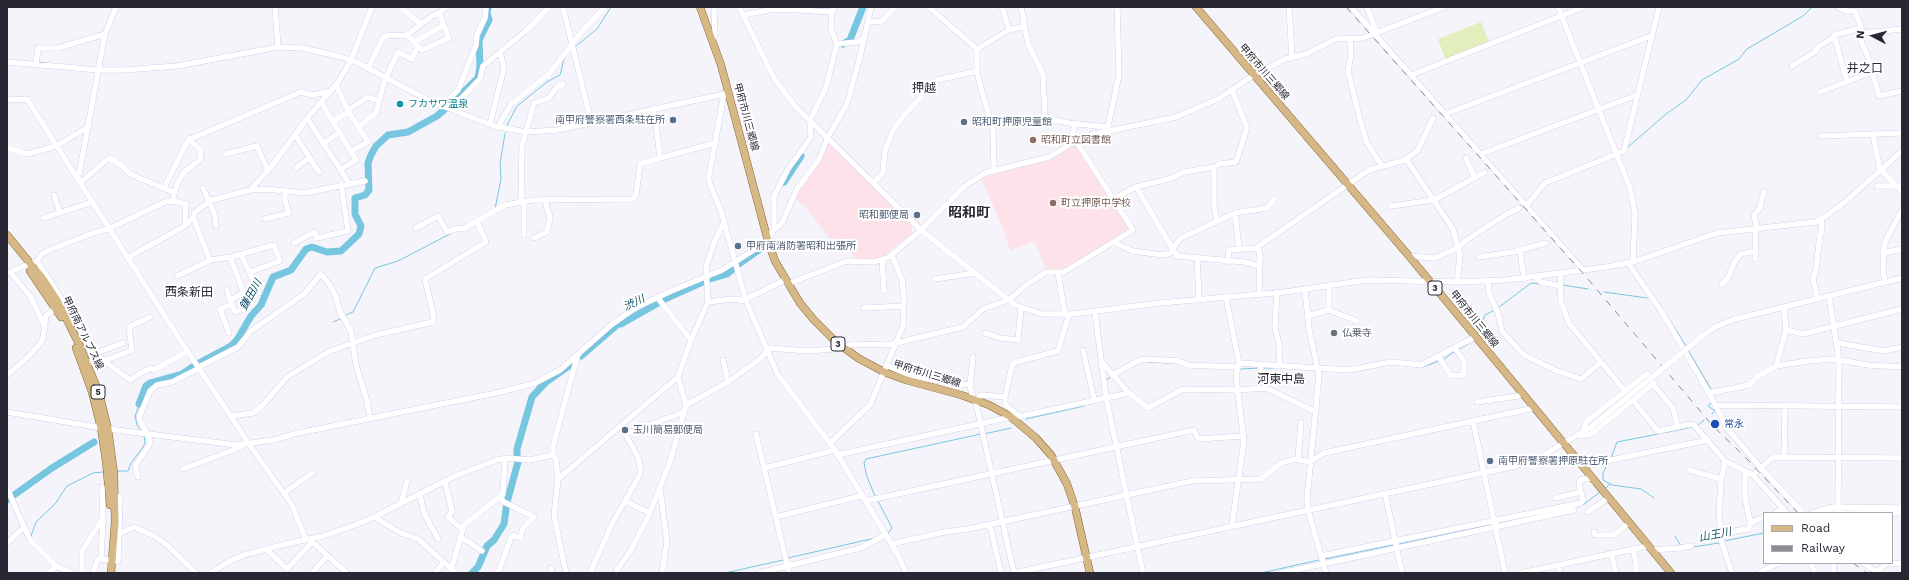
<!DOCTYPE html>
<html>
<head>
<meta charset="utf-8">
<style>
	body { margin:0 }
	#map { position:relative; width:1909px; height:580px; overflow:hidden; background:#f5f4fb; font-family:"Work Sans",sans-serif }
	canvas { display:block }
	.frame { position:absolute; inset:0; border:8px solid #292734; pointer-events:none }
	.legend { position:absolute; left:1763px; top:512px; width:130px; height:52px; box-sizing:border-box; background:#fff; border:1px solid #a9a9ae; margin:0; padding:5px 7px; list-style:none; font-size:12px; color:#292734 }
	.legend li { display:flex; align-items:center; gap:8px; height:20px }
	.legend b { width:20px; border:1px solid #a9a9ae }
	.north { position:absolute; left:1853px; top:16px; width:40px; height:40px; -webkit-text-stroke:3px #fff; paint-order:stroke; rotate:276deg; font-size:11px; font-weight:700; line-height:16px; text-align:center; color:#292734 }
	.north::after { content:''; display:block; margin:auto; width:14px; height:18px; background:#292734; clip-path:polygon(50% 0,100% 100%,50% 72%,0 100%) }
</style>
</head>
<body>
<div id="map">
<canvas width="1909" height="580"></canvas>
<div class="frame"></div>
<ul class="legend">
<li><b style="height:5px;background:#d5b885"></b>Road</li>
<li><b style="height:5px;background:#8d8c96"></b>Railway</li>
</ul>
<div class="north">N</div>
</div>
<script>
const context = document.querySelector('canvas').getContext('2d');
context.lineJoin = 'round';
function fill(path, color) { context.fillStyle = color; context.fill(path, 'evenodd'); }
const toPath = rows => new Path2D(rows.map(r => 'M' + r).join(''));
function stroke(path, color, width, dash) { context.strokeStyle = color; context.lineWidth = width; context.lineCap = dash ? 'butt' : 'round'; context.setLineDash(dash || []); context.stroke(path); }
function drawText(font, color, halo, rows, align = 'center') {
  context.font = font + ' "Work Sans","Noto Sans JP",sans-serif'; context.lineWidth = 4; context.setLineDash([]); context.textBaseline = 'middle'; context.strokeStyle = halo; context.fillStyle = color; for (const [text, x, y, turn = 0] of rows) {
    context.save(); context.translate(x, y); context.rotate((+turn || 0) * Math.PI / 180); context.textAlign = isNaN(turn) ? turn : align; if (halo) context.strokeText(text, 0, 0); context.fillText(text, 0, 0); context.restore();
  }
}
fill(toPath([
	[830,144,912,225,912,233,883,257,875,260,856,259,842,240,832,242,805,206,794,198,825,146],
	[1076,144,1130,229,1078,262,1064,269,1047,271,1034,241,1010,251,1005,233,981,178,1050,159]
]), '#fde3e9');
fill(toPath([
	[1481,22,1490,44,1446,61,1438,39]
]), '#e3eebd');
stroke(toPath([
	[575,47,597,29,611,7],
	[507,125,517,106,547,82,560,75,564,59],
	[1628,147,1666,114,1686,100,1702,80,1739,59,1747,49,1803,16,1812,7],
	[495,209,501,179,500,164,505,133],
	[1563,285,1588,289],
	[1604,292,1647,298],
	[1659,303,1686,346],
	[1498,308,1531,283,1540,284],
	[346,315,353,312,375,268,398,261,450,234],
	[333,322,340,319],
	[1478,333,1485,315,1493,311],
	[1459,349,1468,344],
	[1688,350,1711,389],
	[1444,359,1454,352],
	[1149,362,1170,363],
	[1423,367,1439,361],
	[1264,368,1273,368],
	[1240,369,1259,368],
	[1349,372,1373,368],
	[1106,380,1111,377],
	[1711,403,1708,406,1715,411,1712,414],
	[1026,419,1084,406],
	[1698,425,1704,420],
	[140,430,137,425,135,416,143,394],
	[1663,433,1693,427],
	[984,434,1011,428],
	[1611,458,1617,442,1658,434],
	[1607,464,1603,474,1603,480,1612,485,1641,489,1654,498],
	[117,471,128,471,131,463,143,447,145,443,144,436],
	[1605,489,1610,484],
	[875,496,867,477,864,463,866,459,981,434],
	[878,501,892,528,888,533],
	[1583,505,1600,492],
	[1498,523,1544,513],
	[31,536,36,522,55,504,67,486,93,473,103,472],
	[1675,536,1681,546],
	[1724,541,1764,533],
	[1400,544,1491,525],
	[1693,547,1719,543],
	[788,558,875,538],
	[1325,559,1393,545],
	[725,573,783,560],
	[1261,573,1319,560]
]), '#76c6df', 1);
stroke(toPath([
	[843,44,850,40,863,7],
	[450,105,478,78,480,66,479,40,489,20,487,13,488,8],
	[784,182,801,156],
	[739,264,766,245],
	[710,279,727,274,734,268],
	[581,356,618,324,621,324,667,298,705,281],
	[139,404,146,386,150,383,182,374,199,363,231,346,237,340,251,316,261,305,273,277,291,270,306,249,312,247,327,252,341,251,359,234,361,226,355,214,355,198,365,195,369,190,368,163,371,155,376,146,388,135,408,132,437,116,445,109],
	[517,455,517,449,532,397,545,383,573,363],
	[7,500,52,468,94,442],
	[472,573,478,567,487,546,494,540,504,524,507,502,518,462]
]), '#76c6df', 7);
const minor = toPath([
	[275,7,278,47],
	[400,7,421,24],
	[563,7,591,122],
	[739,7,774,78,794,105,921,230,1015,305,1042,314,1072,314,1160,303,1285,292,1367,280,1457,282,1506,280,1606,267,1633,262,1717,233,1815,222,1826,216,1846,201,1902,151],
	[1002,7,1009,30],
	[1021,7,1028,44,1043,74,1045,118,1069,123,1107,127],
	[1289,7,1292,57],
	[1351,7,1445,114,1651,36],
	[1367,7,1377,33],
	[1558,7,1630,188,1635,213,1633,262],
	[1838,7,1846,11,1855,11,1863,33,1902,29],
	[832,11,831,30,837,44],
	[743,15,768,10,784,9,831,12,835,7],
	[869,21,881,22,895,7],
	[1863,33,1859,36,1868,57,1879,96,1902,91],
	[407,35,422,50,449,38,439,13],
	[1350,39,1351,55,1348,71,1360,120,1367,143,1382,166],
	[712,40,715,35,714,7],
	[414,42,444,25],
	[977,49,1009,30,1025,26],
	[7,62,99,70,123,70,177,66,278,47,303,48,341,57,356,62,430,101,494,126,526,132,558,130,729,93],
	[36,65,38,48,58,48,105,34],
	[1792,66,1815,52,1818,47,1835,37],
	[368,68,384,36,407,35,432,16,439,13,446,7],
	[977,71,980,85,993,129,994,171],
	[1411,75,1584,7],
	[1847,82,1834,35,1861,28],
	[336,85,347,109,368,142,351,151],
	[1820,92,1872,72],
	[724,94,709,176,709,182,721,211,746,301,778,375,835,450,899,557,906,573],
	[7,100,27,99,173,329,249,444,292,505,306,540],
	[321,102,356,160,340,170],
	[442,106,458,90,476,45,477,35,485,18,486,7],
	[654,108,660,158,715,143],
	[451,109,480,79,483,66,528,29,549,7],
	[348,110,368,97,379,101],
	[1445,114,1583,270],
	[307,118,349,183],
	[333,121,349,112],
	[490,124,504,68,500,52],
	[358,127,376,113,384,82,398,52,412,59,418,46],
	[498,127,511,104,549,74,584,29,605,7],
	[1107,131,1119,75,1117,7],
	[1873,134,1880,171],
	[295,135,319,172],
	[1821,136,1902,133],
	[323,144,340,132],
	[1072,144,1071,140,1075,124],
	[7,148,27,154,57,146,89,126],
	[225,154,257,146,268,171],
	[1481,154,1637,95],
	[1466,158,1475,178],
	[1406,159,1453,229,1460,256,1457,282],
	[296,168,309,158],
	[1881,170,1902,192],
	[78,180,105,34,116,7],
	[80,183,109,158,121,165,130,174,175,193],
	[873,183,883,173,885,151,893,130,905,114,937,80,977,71,977,49,929,7],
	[1877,186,1902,186],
	[1136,187,1177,256,1244,262,1259,266],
	[164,188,188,140,301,92,313,95,331,91],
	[203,188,215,215,216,226],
	[250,190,271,167,309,116,339,81,351,60,372,7],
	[54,195,60,213],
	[1113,199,1136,187,1169,179,1184,172,1214,167],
	[172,201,178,182,185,171,200,160,201,151,189,139],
	[521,202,522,146,534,103,549,98,556,88,563,84],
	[524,202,524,235],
	[1527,205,1545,183,1624,151,1659,7],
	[1391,206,1434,200,1485,172],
	[1235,213,1239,249],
	[193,217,210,260],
	[44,218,92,202],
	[265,219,289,213,285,200,285,191],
	[1217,221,1214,205,1214,167,1219,164,1236,162,1247,128,1232,90],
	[416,228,438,216,447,232,458,228,463,229,505,205,533,200,633,199,636,195,640,164,660,158],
	[774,230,774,196,788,169,811,137,810,120,826,87,837,44,857,42,865,37],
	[534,238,547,232,550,217,546,205,547,199],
	[1113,242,1133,251,1163,255,1174,252],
	[294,243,314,232,317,238,348,231,341,185],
	[1258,247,1260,256,1259,294],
	[1172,249,1181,238,1235,213,1267,208,1274,199],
	[1520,249,1524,279],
	[1883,253,1902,249],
	[241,254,259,293],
	[1409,256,1435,258,1459,247,1465,241,1505,215,1519,208],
	[1197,257,1199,299],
	[1479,257,1513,252,1546,243],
	[127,258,185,226,193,217,195,212,212,200,250,190,265,189,305,193,365,181],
	[1755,259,1756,225,1754,215,1760,208,1764,191],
	[882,260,884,291],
	[37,261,71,313,83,335,94,361,84,364],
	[1228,262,1229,250,1256,248,1369,170,1405,160,1418,150,1433,118],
	[1628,263,1662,312,1709,393,1727,428,1760,467,1803,513],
	[10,272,31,297,45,327],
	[7,273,37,261,42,254,47,251,93,233,108,229,165,202,172,201,186,204,185,226],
	[1058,273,1065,315],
	[1560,274,1561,302,1569,323,1658,431,1692,424,1695,426,1725,461,1753,475,1787,513],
	[177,276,211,260,231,257,274,245,280,261,250,272],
	[1536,277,1541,282,1560,286],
	[935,279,975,273],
	[1488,281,1489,293,1498,313,1502,331,1524,355,1555,370,1581,379,1601,362],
	[1885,282,1883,269,1884,247,1886,240,1902,210],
	[788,284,844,262,850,261,874,262,889,257,921,230,965,186,985,173,1049,157,1076,141,1094,134,1176,117,1218,99,1254,75,1285,59,1306,54,1336,39,1363,38,1444,7],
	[1722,284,1728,278,1735,261,1741,254,1755,251],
	[1329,285,1329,310],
	[1305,289,1309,329,1319,375,1307,499,1308,510,1326,573],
	[227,290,230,300,244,293,230,257],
	[1277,292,1275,327,1280,349,1279,366],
	[1829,296,1839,360,1838,513],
	[657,297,691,340],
	[1226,297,1239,363,1236,377,1244,441,1232,526],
	[746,299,785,280],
	[1817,299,1813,278,1816,270,1820,235,1822,231,1821,219],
	[231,302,235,312,249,307],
	[708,302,733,299,746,301],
	[864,308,904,306],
	[1095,312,1106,397,1143,573],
	[1307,316,1329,310,1357,321],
	[1735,319,1902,278],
	[1786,330,1803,334,1902,309],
	[229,333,220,309,232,304],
	[985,333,1000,338,1018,340,1021,308],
	[1838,343,1884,351,1902,347],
	[89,346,99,357,130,380,139,374,151,368,154,370,188,351],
	[1083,350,1094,399],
	[96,353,123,343],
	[973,357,970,385,973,399],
	[1439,357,1451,376,1464,375,1464,361,1455,348],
	[723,360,728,382],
	[104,361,132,350,129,327,150,317],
	[1102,362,1129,393,1148,408,1183,389,1237,390,1266,388,1316,412],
	[1239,363,1348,370,1392,362,1421,365,1475,337],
	[886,365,907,374,927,379,970,385],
	[1260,366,1266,388],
	[1776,366,1786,330,1784,307],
	[199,367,238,347,251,331,304,294,321,274,330,285,336,297,340,312,351,331,356,365,367,401,370,418],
	[7,375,27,358,39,345,43,338,46,316,55,308],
	[1112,375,1140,360,1146,359,1179,361,1187,365,1237,367],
	[1653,384,1673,408,1678,427],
	[1709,393,1749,385,1757,377,1776,366,1808,361,1833,359,1868,365,1902,367],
	[975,399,1014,573],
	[976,400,981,395,1005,397],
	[1477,402,1518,396,1522,393],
	[686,405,728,382,760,359,770,348,808,351,835,349,854,344,888,345,963,327,983,309,1009,300,1026,285,1046,272,1064,272,1133,230,1076,141],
	[1716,405,1902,407],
	[7,412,108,429,237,445,273,440,298,433,501,392,535,383,560,370,611,325,635,308,671,291,722,270,768,241,772,232,782,223,797,189,819,159,828,137,847,104,860,57,871,7],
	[231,416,253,413,262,406,287,377,330,351,376,335,433,322,434,318,425,279,486,242,477,222],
	[1019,416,1006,405,1005,403,1005,397,1012,365,1016,362,1058,351,1069,314],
	[1017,417,1129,393],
	[625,434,684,412],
	[756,434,789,573],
	[1581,436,1591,434,1654,383,1647,374,1586,422,1582,434],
	[830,443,870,405,903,326,904,299,902,280,892,255],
	[837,455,1011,417],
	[1784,457,1785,406],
	[1298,460,1301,422],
	[1725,461,1721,482,1719,512,1722,543,1732,573],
	[1582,466,1708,440],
	[764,468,835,450],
	[183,469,241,447],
	[1689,470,1721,479],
	[1753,475,1773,457,1902,458],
	[138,477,135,466,149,445,150,440,139,418,150,391,157,385,172,382,200,368],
	[558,479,678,377],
	[445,482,452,511,448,517,463,530],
	[7,488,30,540,56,566,72,573],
	[660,489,667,542,662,573],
	[284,493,312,473],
	[1385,493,1402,573],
	[420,495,424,513,438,539],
	[1556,498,1581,492],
	[625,501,650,513],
	[865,501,1194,430,1198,439,1243,436],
	[401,503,407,482],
	[1588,512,1608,498],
	[1775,513,1783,508],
	[1812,513,1833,507,1902,508],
	[1826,513,1902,513],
	[374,517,401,533,418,539,456,573],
	[776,517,861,496],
	[1750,523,1764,517],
	[990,525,1001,573],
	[1594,532,1595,535,1614,535,1629,523],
	[1721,533,1748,529,1751,525,1745,498,1745,471],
	[119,534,120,496],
	[461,537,482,551],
	[310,540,347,573],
	[7,543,24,527],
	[891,544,945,532,968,529,1192,481,1261,479,1281,463,1296,459,1310,462,1324,453,1473,421],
	[266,549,287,569,312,542],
	[1633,549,1636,563,1636,573],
	[1651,550,1680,548,1691,546],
	[1611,553,1616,573],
	[1321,556,1581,503,1583,500,1579,484,1580,480,1591,478],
	[101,559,103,519],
	[1811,563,1815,573],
	[1833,563,1834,573],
	[1863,563,1879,573],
	[1558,565,1560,573],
	[551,568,552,573],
	[451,570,464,525,503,494,505,458],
	[49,573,56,566],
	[82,573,82,551,103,518,102,487],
	[93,573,98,559,118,561,119,534,134,527,154,536,166,544,196,573],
	[210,573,228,562,244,555,286,544,323,536,355,525,374,517,455,476,497,460,507,458,529,460,553,455],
	[312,573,327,556],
	[435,573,443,563],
	[498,573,512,535,520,538,523,528,534,517,504,502,499,497],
	[566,573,554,516,558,479,556,459,553,455,553,446,578,354],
	[590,573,613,522,638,478,641,471,638,457,621,426],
	[615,573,631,550,649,515,670,462,686,405,678,377,691,340,708,302,706,267,714,243,724,222],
	[759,573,861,548,885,535],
	[1014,573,1515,466,1540,457,1591,427],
	[1281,573,1574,510],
	[1505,573,1473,421,1534,408],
	[1521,573,1648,546],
	[1759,573,1778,563],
	[1877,573,1885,564,1902,563]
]);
const major = toPath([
	[700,7,721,65,768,241,775,261,800,303,814,320,835,341,858,358,884,372,906,380,961,395,989,405,1011,417,1036,438,1051,455,1067,484,1075,507,1090,573],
	[1196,7,1409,256,1671,573],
	[7,235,43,279,58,302,79,344,99,393,108,429,114,474,115,522,111,573],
	[30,271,61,317],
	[76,348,92,392,101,428,106,461,110,505]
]);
stroke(minor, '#bfbadc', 6);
stroke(major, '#876634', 8);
stroke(minor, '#fff', 5.5);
stroke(major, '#d5b885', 7);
stroke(toPath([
	[1346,7,1581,271,1713,426,1744,456,1798,513],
	[1853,563,1867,573]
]), '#8d8c96', 1, [7, 7]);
const minorBridge = toPath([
	[1591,427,1705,334,1715,327,1735,319]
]);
stroke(minorBridge, '#bfbadc', 6, []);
stroke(minorBridge, '#fff', 5.5);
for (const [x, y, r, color] of [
	[400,104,4,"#0f9aa8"],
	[673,120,4,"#5c6f8a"],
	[964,122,4,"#5c6f8a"],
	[1033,140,4,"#8d6e63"],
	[1053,203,4,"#8d6e63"],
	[917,215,4,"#5c6f8a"],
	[738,246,4,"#5c6f8a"],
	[1334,333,4,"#6b7280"],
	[1715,424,5,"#1a4fb4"],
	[625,430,4,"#5c6f8a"],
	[1490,461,4,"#5c6f8a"]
]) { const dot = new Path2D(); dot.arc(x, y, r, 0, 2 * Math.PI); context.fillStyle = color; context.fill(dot); stroke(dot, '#fff', 1.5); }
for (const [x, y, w] of [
	[1435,288,14],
	[838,344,14],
	[98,392,14]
]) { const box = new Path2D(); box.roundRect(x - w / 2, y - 7, w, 14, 3); context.fillStyle = '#fff'; context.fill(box); stroke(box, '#292734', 1); }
drawText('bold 9px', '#292734', null, [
	["3",1435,288],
	["3",838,344],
	["5",98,392]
]);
drawText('10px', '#292734', '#fff', [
	["甲府市川三郷線",1264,72,49],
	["甲府市川三郷線",746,117,75],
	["甲府市川三郷線",1474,319,51],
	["甲府南アルプス線",83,333,64],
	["甲府市川三郷線",927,374,17]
]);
drawText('10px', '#0d838f', '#fff', [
	["フカサワ温泉",408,104]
], 'left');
drawText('10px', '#4e5e75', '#fff', [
	["南甲府警察署西条駐在所",665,120,"right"],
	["昭和町押原児童館",972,122],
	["昭和郵便局",909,215,"right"],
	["甲府南消防署昭和出張所",746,246],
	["玉川簡易郵便局",633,430],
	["南甲府警察署押原駐在所",1498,461]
], 'left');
drawText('10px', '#785e54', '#fff', [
	["昭和町立図書館",1041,140],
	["町立押原中学校",1061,203]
], 'left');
drawText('10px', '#5b616d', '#fff', [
	["仏乗寺",1342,333]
], 'left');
drawText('10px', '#164399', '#fff', [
	["常永",1724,424]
], 'left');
drawText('italic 11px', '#0e5264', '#fff', [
	["鎌田川",251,295,-61],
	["渋川",634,303,-26],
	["山王川",1715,535,-11]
]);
drawText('12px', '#292734', '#fff', [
	["井之口",1865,68],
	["押越",924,88],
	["西条新田",189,292],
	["河東中島",1281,379]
]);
drawText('bold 14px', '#292734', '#fff', [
	["昭和町",969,213]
]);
</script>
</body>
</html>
